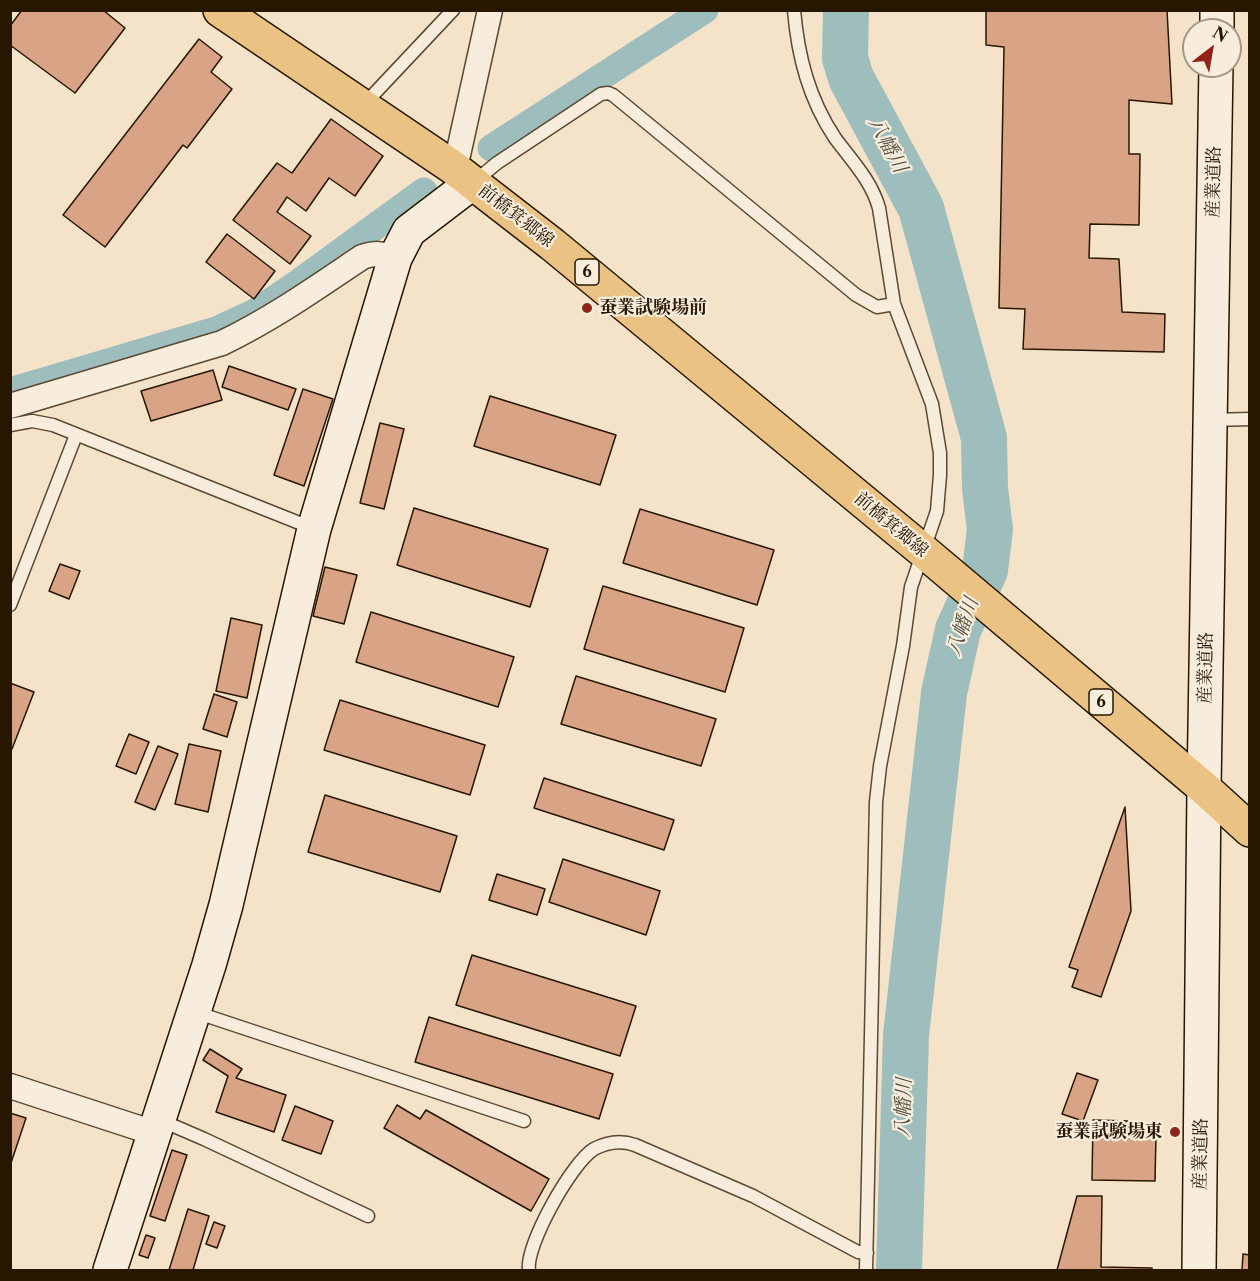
<!DOCTYPE html>
<html>
<head>
<meta charset="utf-8">
<style>
  body { margin:0 }
  #map { position:relative; width:1260px; height:1281px; overflow:hidden; background:#f4e3c9; font-family:"Libre Caslon Text",serif }
  canvas { display:block }
  .frame { position:absolute; inset:0; border:12px solid #271600; pointer-events:none }
  .north { position:absolute; left:1182px; top:18px; width:60px; height:60px; box-sizing:border-box; background:#f8eddc; border:2px solid #a49784; border-radius:50%; rotate:31deg; font-size:16px; font-weight:700; line-height:24px; text-align:center; color:#271600 }
  .north::after { content:''; display:block; margin:auto; width:21px; height:27px; background:#8f2418; clip-path:polygon(50% 0,100% 100%,50% 72%,0 100%) }
</style>
</head>
<body>
<div id="map">
<canvas width="1260" height="1281"></canvas>
<div class="frame"></div>
<div class="north">N</div>
</div>
<script>
const ctx = document.querySelector('canvas').getContext('2d');
ctx.lineJoin = 'round';
function stroke(path, color, width, dash) { ctx.strokeStyle = color; ctx.lineWidth = width; ctx.lineCap = dash ? 'butt' : 'round'; ctx.setLineDash(dash || []); ctx.stroke(path); }
function paint(path, color) { ctx.fillStyle = color; ctx.fill(path, 'evenodd'); }
function write(font, color, halo, rows, align = 'center') {
  ctx.font = font + ' "Libre Caslon Text","Noto Serif JP",serif'; ctx.lineWidth = 4.5; ctx.setLineDash([]); ctx.textBaseline = 'middle'; ctx.strokeStyle = halo; ctx.fillStyle = color; for (const [text, x, y, turn = 0] of rows) {
    ctx.save(); ctx.translate(x, y); ctx.rotate((+turn || 0) * Math.PI / 180); ctx.textAlign = isNaN(turn) ? turn : align; if (halo) ctx.strokeText(text, 0, 0); ctx.fillText(text, 0, 0); ctx.restore();
  }
}
stroke(new Path2D(`
  M491 148 705 10
  M10 391 216 330 255 312 295 285 424 191`), '#9ebdbd', 27);
stroke(new Path2D(`
  M846 10 845 58 851 78 921 208 984 438 985 489 990 529 985 570 958 630 944 693 906 1035 899 1270`), '#9ebdbd', 46);
const building = new Path2D(`
  M22 10H103L125 28 75 93 10 45V26Z
  M986 10H1167L1172 104 1129 100V154H1140L1139 225 1090 224 1089 258 1119 259 1122 312 1165 314 1164 352 1023 349 1025 309 999 308 1004 47 986 45Z
  M199 39 222 57 211 72 232 89 187 148 183 145 105 247 63 215Z
  M331 119 383 156 355 196 329 178 306 211 287 197 277 212 311 236 290 264 233 220 277 163 292 173Z
  M227 234 275 271 254 299 206 262Z
  M229 366 296 389 288 410 222 387Z
  M213 370 222 400 151 421 141 391Z
  M303 389 333 399 304 486 274 475Z
  M490 396 616 435 600 485 474 446Z
  M380 423 404 429 384 509 360 503Z
  M414 508 548 549 530 607 397 565Z
  M640 509 774 550 757 605 623 563Z
  M60 564 80 571 69 599 49 591Z
  M325 567 357 575 344 624 313 616Z
  M603 586 744 628 725 692 584 649Z
  M371 612 514 657 498 707 356 662Z
  M231 618 262 625 247 698 216 691Z
  M576 676 716 719 701 766 561 724Z
  M10 683 34 692 12 749H10Z
  M214 694 237 702 227 737 203 729Z
  M340 700 485 745 470 795 324 750Z
  M129 734 149 742 136 774 116 766Z
  M189 744 221 751 208 812 175 804Z
  M158 746 178 754 155 810 135 802Z
  M544 778 674 820 664 850 534 808Z
  M325 795 457 836 440 892 308 852Z
  M1125 807 1131 911 1101 997 1072 987 1078 970 1069 967Z
  M563 859 660 891 646 935 549 902Z
  M497 874 545 889 537 915 489 900Z
  M472 955 636 1006 620 1056 456 1005Z
  M429 1017 613 1074 599 1119 415 1062Z
  M210 1049 242 1069 236 1078 286 1095 274 1132 216 1112 228 1076 203 1060Z
  M1077 1073 1098 1080 1083 1121 1062 1114Z
  M397 1105 420 1119 426 1110 549 1179 531 1211 384 1128Z
  M295 1106 333 1121 321 1154 282 1140Z
  M10 1113 26 1118 10 1166Z
  M1093 1120 1129 1121 1156 1135 1155 1181 1092 1180Z
  M172 1150 187 1155 165 1221 150 1216Z
  M1077 1196H1102L1101 1267 1152 1268V1270H1057Z
  M188 1209 209 1216 193 1270H169Z
  M214 1222 225 1226 217 1248 206 1244Z
  M146 1235 155 1238 148 1258 139 1255Z
  M1243 1254 1250 1255V1270H1242Z`);
paint(building, '#d9a386');
stroke(building, '#271600', 1.5);
const lane = new Path2D(`
  M794 10C798 57 809 99 835 138 852 161 871 180 879 208L894 304 932 404 940 453V475L937 511 911 587 903 646 880 766 876 802 866 1270
  M365 107 373 95 453 10
  M474 182 497 163 601 94 608 93 613 95 856 295 877 307 894 304
  M1212 420 1250 419
  M10 425 32 421 53 425 312 528
  M10 605 76 435
  M195 1012 524 1121
  M160 1120 204 1139 368 1216
  M529 1270C525 1246 572 1162 594 1149 607 1142 621 1140 635 1145L753 1196 858 1252 867 1253`);
const street = new Path2D(`
  M451 166 458 155 490 10
  M10 406 222 343C272 319 316 288 362 257 375 253 383 253 395 258
  M10 1086 154 1133`);
const secondary = new Path2D(`
  M1217 30V10
  M110 1270 209 965 226 905 314 529 395 258 409 231 472 183
  M1199 1270 1204 788 1216 66`);
const primary = new Path2D(`
  M220 10 451 166 553 245 922 550 1204 788 1250 830`);
stroke(lane, '#5a4932', 15);
stroke(street, '#5a4932', 27);
stroke(secondary, '#271600', 36);
stroke(primary, '#271600', 36);
stroke(lane, '#f8eddc', 12);
stroke(street, '#f8eddc', 24);
stroke(secondary, '#f8eddc', 33);
stroke(primary, '#eac284', 33);
for (const [x, y, r, color] of [
  [587,308,6,"#8f2418"],
  [1175,1132,6,"#8f2418"]
]) { const dot = new Path2D(); dot.arc(x, y, r, 0, 2 * Math.PI); ctx.fillStyle = color; ctx.fill(dot); stroke(dot, '#f8eddc', 2); }
for (const [x, y, w] of [
  [587,272,24],
  [1101,702,24]
]) { const box = new Path2D(); box.roundRect(x - w / 2, y - 13, w, 26, 4.5); ctx.fillStyle = '#f8eddc'; ctx.fill(box); stroke(box, '#271600', 1.5); }
write('bold 16px', '#271600', null, [
  ["6",587,272],
  ["6",1101,702]
]);
write('18px', '#271600', '#f8eddc', [
  ["産業道路",1214,182,-89],
  ["前橋箕郷線",516,216,38],
  ["前橋箕郷線",891,525,40],
  ["産業道路",1206,668,-89],
  ["産業道路",1201,1154,-89]
]);
write('bold 18px', '#271600', '#f8eddc', [
  ["蚕業試験場前",599,308],
  ["蚕業試験場東",1163,1132,"right"]
], 'left');
write('italic 20px', '#515042', '#f8eddc', [
  ["八幡川",887,145,62],
  ["八幡川",963,627,-71],
  ["八幡川",904,1108,-88]
]);
</script>
</body>
</html>
